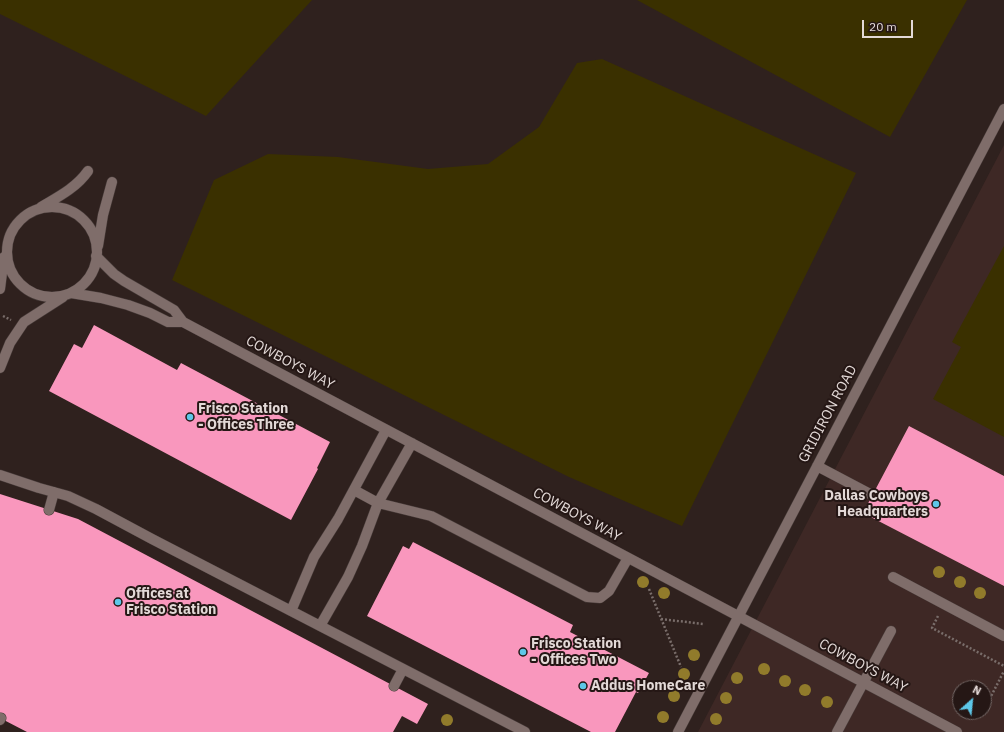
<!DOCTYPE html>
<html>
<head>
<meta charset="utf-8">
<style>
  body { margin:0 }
  #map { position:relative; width:1004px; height:732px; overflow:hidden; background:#2f211e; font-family:"IBM Plex Sans",sans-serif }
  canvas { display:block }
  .north { position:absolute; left:952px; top:680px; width:40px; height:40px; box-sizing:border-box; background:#251715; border:1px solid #716563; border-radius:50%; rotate:27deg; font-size:11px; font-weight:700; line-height:16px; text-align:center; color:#e3d9d7 }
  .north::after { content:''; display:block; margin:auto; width:14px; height:18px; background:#5dc7e8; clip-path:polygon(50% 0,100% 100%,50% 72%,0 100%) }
  .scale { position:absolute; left:862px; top:20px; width:51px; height:18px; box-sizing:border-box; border:2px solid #e3d9d7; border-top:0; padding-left:5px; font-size:12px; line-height:14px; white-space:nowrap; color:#e3d9d7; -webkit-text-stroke:3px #251715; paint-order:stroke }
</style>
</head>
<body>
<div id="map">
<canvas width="1004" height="732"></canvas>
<div class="north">N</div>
<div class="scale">20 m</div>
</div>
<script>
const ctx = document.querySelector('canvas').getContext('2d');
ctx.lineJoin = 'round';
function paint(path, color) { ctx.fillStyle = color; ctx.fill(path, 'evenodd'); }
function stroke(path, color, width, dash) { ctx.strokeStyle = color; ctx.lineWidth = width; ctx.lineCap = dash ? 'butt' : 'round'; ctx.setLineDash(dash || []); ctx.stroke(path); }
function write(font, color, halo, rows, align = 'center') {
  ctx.font = font + ' "IBM Plex Sans",sans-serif'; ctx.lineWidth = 4; ctx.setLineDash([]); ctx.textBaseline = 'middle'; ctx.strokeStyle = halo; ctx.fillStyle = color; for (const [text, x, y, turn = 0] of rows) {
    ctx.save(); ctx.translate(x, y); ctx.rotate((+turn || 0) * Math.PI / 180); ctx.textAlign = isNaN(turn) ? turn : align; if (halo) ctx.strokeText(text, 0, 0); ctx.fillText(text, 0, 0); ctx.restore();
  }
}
paint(new Path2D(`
  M1004 145V732H698ZM960 688H984V712H960Z`), '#3e2825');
paint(new Path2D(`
  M0 0H312L206 116 0 14Z
  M637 0H967L890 137Z
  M602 59 856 173 682 526 569 477 172 280 214 180 268 154 338 157 428 169 488 164 539 127 577 63Z
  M1004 246V437L933 399 961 347 952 342Z`), '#3a3000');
paint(new Path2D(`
  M94 325 177 370 181 363 330 442 317 468 318 469 291 520 49 391 74 344 82 348Z
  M909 426 1004 476V586L863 513Z
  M0 494 78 519 428 704 417 724 402 716 393 732H27L0 718Z
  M413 542 573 625 570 632 649 673 638 693 636 692 615 732H591L367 616 403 546 409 549Z`), '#f997bd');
const minor = new Path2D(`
  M41 207C58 197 76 188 88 171
  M7 252a45 45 0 1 1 90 0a45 45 0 1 1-90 0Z
  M98 246 103 215 112 182
  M96 256 114 274 124 281 174 310 183 322
  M0 289 4 257
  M71 293 101 298 128 305 150 313 168 322H183L957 732
  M0 368 10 343 24 322 63 297
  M817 466 872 495
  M0 475 39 488 68 496 96 509 152 539 525 732
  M354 490 378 503 431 516 587 597 600 598 609 591 628 558
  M49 510 54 492
  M893 577 1004 636
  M291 611 314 557 338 519 386 430
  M320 626 348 577 362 546 378 503 412 443
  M394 686 403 669
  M0 720 1 718
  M678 732 1004 109
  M837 732 891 631`);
stroke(minor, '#483c3a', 11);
stroke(new Path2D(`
  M3 316 11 320
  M649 589 681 667
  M938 616 932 628 1004 666
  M661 619 703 624
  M984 710 1004 671
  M982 714 983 712`), '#796d6a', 2.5, [2, 2]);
stroke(minor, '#7f6d6a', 10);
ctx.fillStyle = '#917b2b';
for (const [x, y] of [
  [939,572],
  [643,582],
  [960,582],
  [664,593],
  [980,593],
  [694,655],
  [764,669],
  [684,674],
  [737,678],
  [785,681],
  [805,690],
  [674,696],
  [726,698],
  [827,702],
  [663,717],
  [716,719],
  [447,720]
]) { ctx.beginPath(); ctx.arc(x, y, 6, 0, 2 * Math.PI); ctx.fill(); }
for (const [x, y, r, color] of [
  [190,417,4,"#5dc7e8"],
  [936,504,4,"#5dc7e8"],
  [118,602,4,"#5dc7e8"],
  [523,652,4,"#5dc7e8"],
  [583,686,4,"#5dc7e8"]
]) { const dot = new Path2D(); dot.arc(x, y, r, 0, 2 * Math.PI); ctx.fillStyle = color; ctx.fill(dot); stroke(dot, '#251715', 1.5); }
write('14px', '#e3d9d7', '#251715', [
  ["COWBOYS WAY",290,363,28],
  ["GRIDIRON ROAD",828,414,-62],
  ["COWBOYS WAY",577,515,28],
  ["COWBOYS WAY",863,666,28]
]);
write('bold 14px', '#e3d9d7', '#251715', [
  ["Frisco Station",198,409],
  ["- Offices Three",198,425],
  ["Dallas Cowboys",928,496,"right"],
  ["Headquarters",928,512,"right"],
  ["Offices at",126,594],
  ["Frisco Station",126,610],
  ["Frisco Station",531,644],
  ["- Offices Two",531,660],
  ["Addus HomeCare",591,686]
], 'left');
</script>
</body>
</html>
